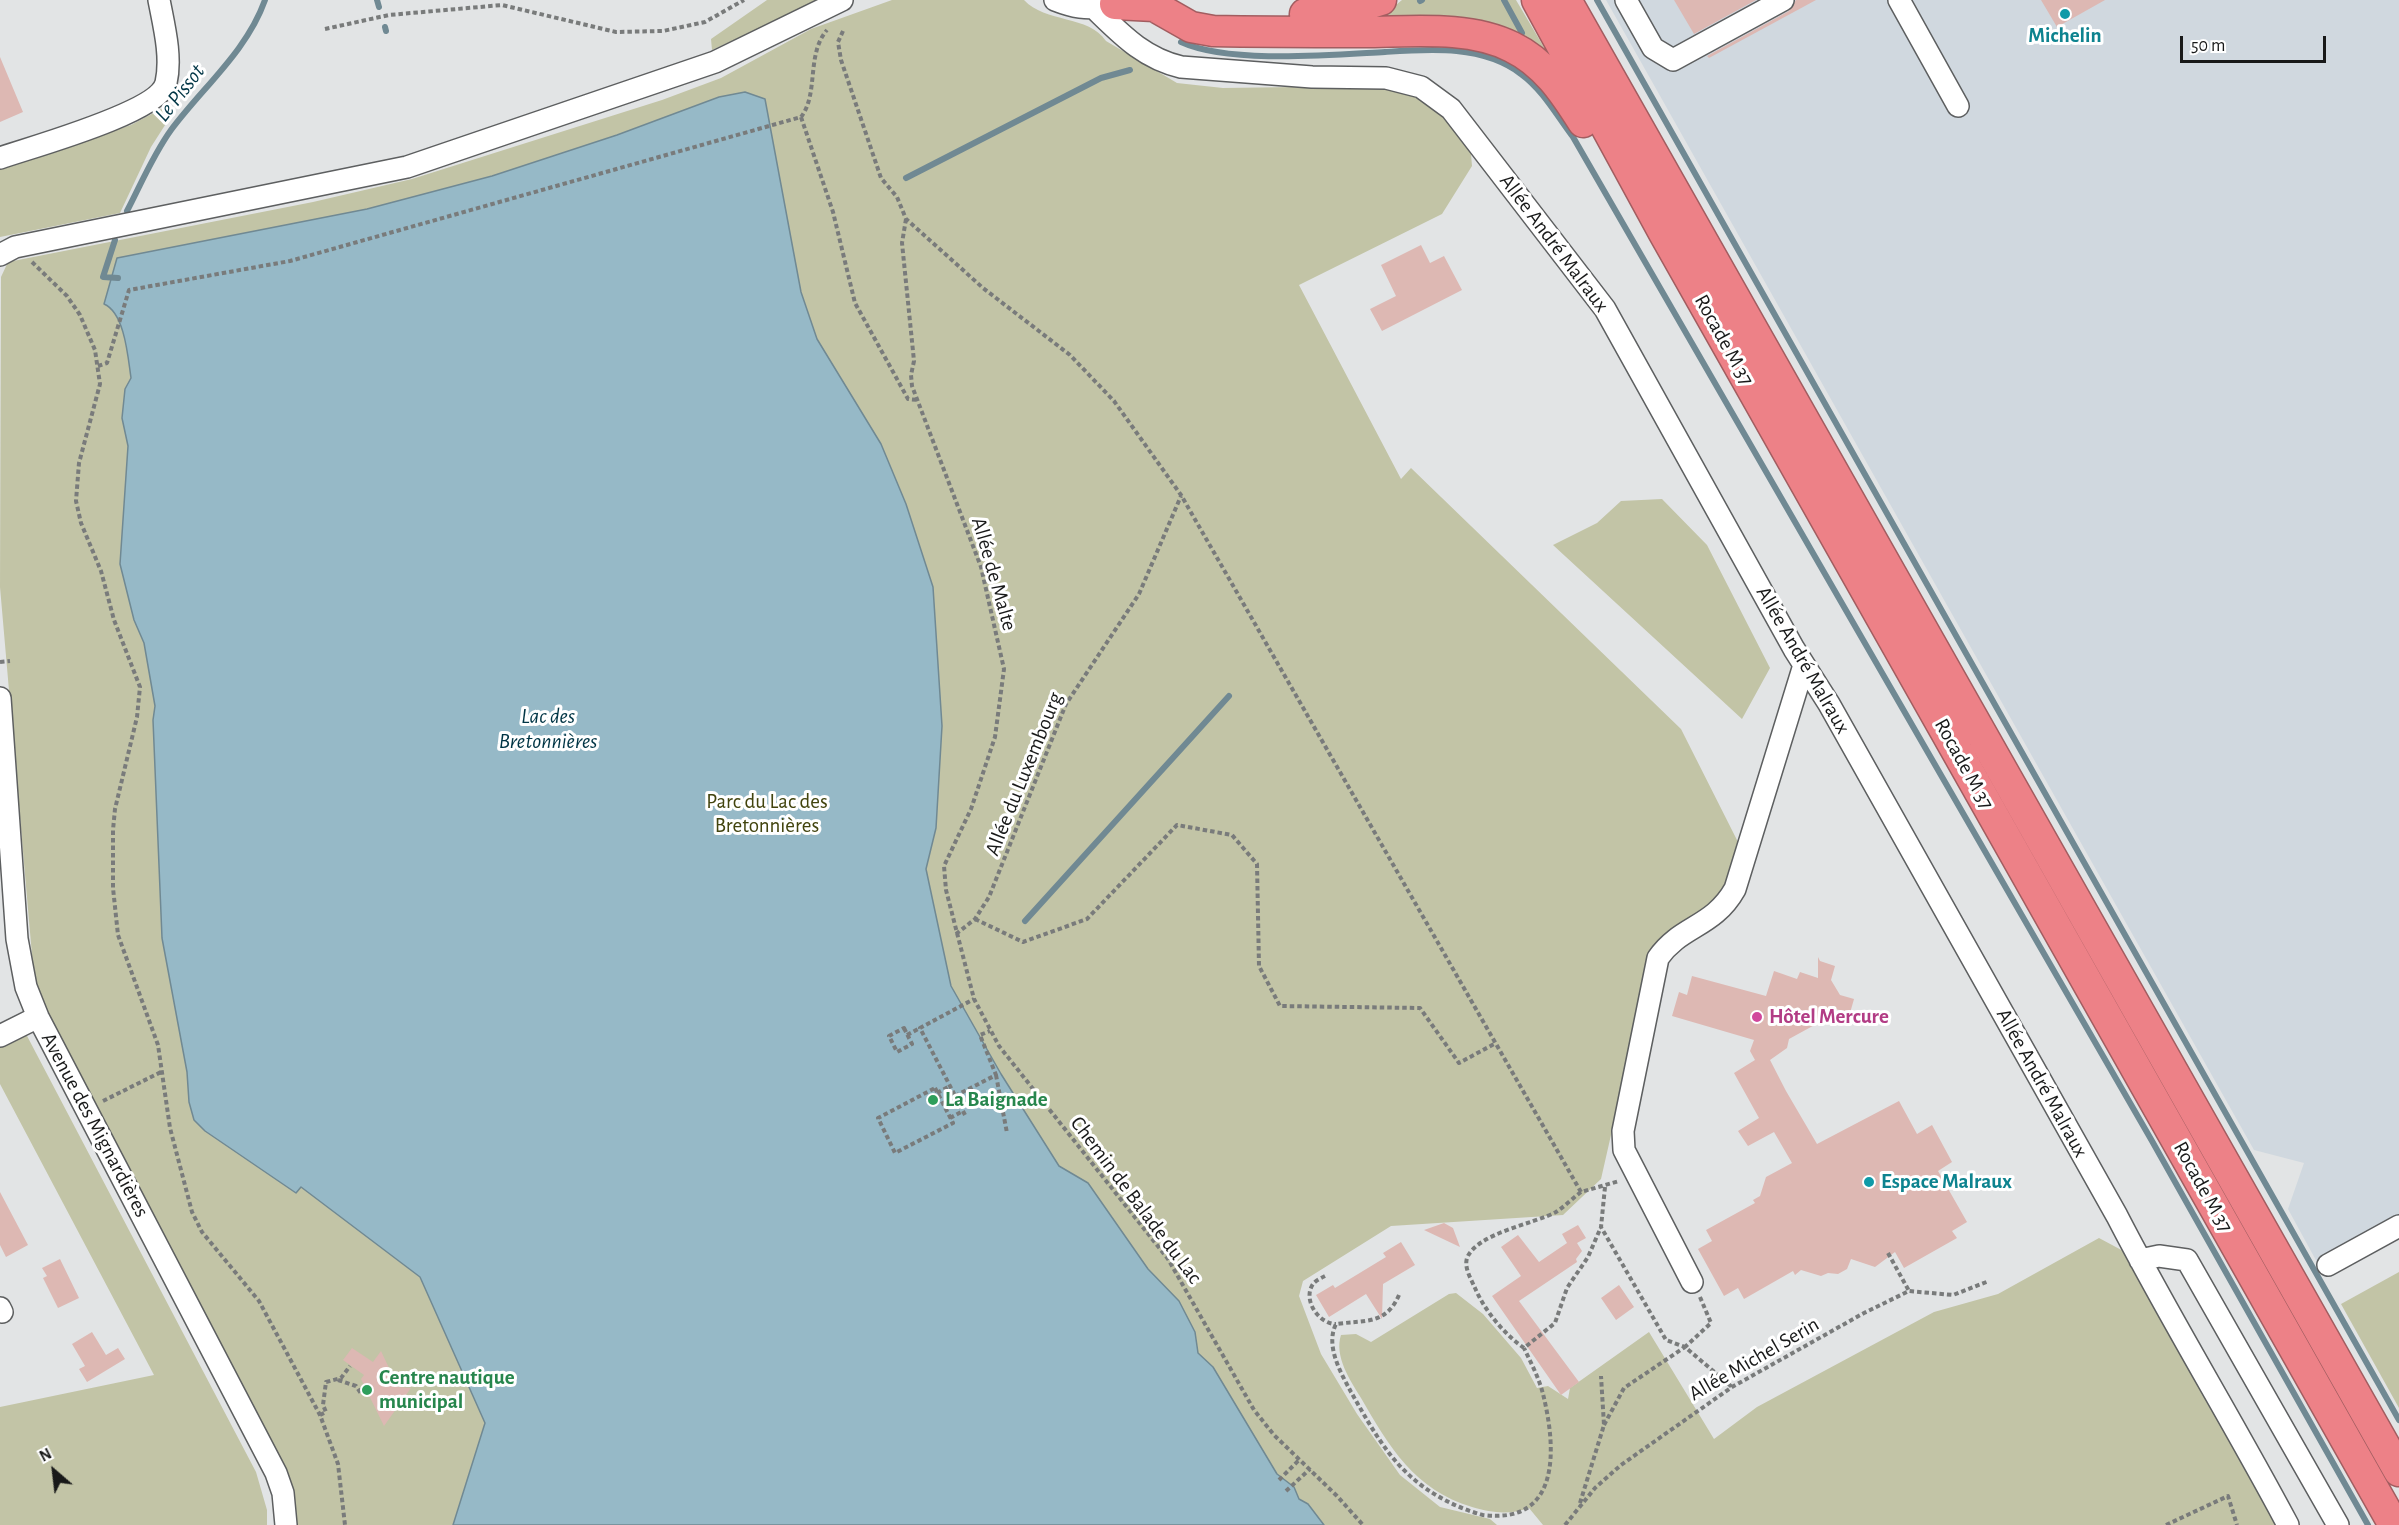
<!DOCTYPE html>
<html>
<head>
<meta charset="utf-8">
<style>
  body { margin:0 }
  #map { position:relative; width:2399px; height:1525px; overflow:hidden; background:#e2e4e5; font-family:"Alegreya Sans",sans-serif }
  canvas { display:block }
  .north { position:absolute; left:24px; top:1441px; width:60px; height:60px; -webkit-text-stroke:4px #fff; paint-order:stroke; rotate:332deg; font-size:16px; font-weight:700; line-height:24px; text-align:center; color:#181919 }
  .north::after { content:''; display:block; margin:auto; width:21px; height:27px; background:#181919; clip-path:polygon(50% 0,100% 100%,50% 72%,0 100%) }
  .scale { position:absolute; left:2180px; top:36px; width:146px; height:27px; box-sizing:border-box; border:3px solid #181919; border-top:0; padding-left:8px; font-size:18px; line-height:21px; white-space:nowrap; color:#181919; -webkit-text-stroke:4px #fff; paint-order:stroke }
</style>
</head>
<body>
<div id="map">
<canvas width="2399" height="1525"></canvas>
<div class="north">N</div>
<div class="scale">50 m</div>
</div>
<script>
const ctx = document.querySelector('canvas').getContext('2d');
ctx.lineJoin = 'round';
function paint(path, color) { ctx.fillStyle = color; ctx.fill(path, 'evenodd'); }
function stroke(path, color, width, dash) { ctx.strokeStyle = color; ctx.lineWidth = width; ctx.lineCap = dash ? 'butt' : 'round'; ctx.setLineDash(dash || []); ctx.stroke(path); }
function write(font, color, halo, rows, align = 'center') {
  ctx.font = font + ' "Alegreya Sans",sans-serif'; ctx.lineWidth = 6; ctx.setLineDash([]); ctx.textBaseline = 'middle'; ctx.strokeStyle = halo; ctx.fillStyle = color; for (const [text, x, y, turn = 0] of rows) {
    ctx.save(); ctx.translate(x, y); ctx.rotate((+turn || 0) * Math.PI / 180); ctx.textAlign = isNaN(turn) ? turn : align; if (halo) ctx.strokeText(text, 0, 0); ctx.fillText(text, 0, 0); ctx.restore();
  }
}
paint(new Path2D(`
  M1606 0H2399V1218L2318 1264 2288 1209 2304 1163 2254 1150Z`), '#d0d8df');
paint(new Path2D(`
  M767 0H821L712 50 711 39Z
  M892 0H1024C1045 23 1089 15 1106 41L1177 83 1223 88 1368 86 1408 94 1435 106 1455 125 1471 154 1472 166 1442 214 1299 285 1401 479 1411 468 1681 729 1740 846 1722 897 1651 959 1601 1179 1563 1215 1391 1226 1303 1281 1299 1296 1321 1354 1357 1414 1400 1475 1440 1507 1490 1519 1497 1525H286L285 1508 156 1220 45 1011 34 978 0 587 1 277 8 262 313 202 412 179 662 100 721 78 811 29Z
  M1402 0H1516L1545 49 1386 18 1387 12Z
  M163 108 167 122 151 147 120 213 0 237V169L131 125Z
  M1662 499 1707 545 1770 668 1742 719 1553 545 1597 523 1621 501Z
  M26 1034 256 1472 267 1510V1525H0V1407L154 1375 0 1084V1046Z
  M2099 1238 2140 1260 2288 1525H1543L1529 1508C1508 1515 1493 1513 1472 1507 1415 1490 1389 1447 1361 1398 1350 1380 1334 1356 1341 1335L1356 1334 1371 1342 1449 1294 1456 1293 1483 1314 1521 1358 1537 1388 1548 1386 1568 1399 1570 1388 1649 1332 1714 1439 1757 1407 1934 1312 1998 1294Z
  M2399 1272V1408L2341 1304Z`), '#c2c4a6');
const water = new Path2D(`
  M745 92 765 99 801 292 817 339 881 444 906 504 933 587 942 726 936 828 926 869 951 986 1001 1074 1059 1166 1088 1183 1148 1269 1179 1301 1195 1332 1198 1353 1213 1367 1277 1474 1294 1487 1299 1499 1308 1504 1324 1525H453L485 1423 420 1277 301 1187 296 1193 205 1131 194 1120 189 1102 187 1072 162 938 153 720 155 706 144 643 134 620 120 564 128 446 122 418 125 389 131 378C128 358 125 313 104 304L117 258 367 209 492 176 617 135 719 97Z`);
paint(water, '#96b9c7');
stroke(water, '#708993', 1.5);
stroke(new Path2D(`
  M377 0 379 7
  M1504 0 1522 33
  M1597 0 2399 1420
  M1420 1 1422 0
  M385 27 386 31
  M1181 42C1229 64 1330 55 1385 52 1430 49 1483 45 1521 74 1543 90 1557 116 1573 137L2152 1141 2368 1525
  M906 178 1101 78 1130 70
  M127 211C141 184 153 155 171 130 203 87 247 51 265 0
  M115 240 103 277 118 278
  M1025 921 1229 696`), '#708993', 6);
paint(new Path2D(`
  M1674 0H1756L1694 34Z
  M1796 0H1816L1709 58 1707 56 1789 11Z
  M2041 0H2105L2057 27Z
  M0 57 23 112 0 122Z
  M1421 245 1430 263 1444 256 1462 290 1382 331 1370 309 1396 296 1381 265Z
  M1818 957 1820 961 1835 966 1831 980 1840 995 1854 999 1850 1013 1832 1008 1831 1022H1820L1789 1039 1787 1048 1770 1060 1786 1091 1817 1144 1899 1101 1917 1134 1932 1125 1952 1162 1938 1171 1967 1222 1952 1231 1957 1238 1904 1268 1895 1252 1875 1267 1851 1259 1847 1269 1838 1274 1828 1273 1821 1276 1801 1270 1795 1275 1793 1271 1744 1299 1738 1288 1724 1296 1698 1249 1712 1241 1706 1230 1755 1203 1753 1200 1760 1196 1766 1177 1792 1163 1774 1132 1748 1146 1738 1131 1759 1118 1734 1073 1755 1060 1750 1051 1754 1040 1672 1016 1679 992 1687 995 1692 976 1766 996 1774 971 1797 979 1800 972 1818 978Z
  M0 1192 28 1245 6 1257 0 1245Z
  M1444 1223 1453 1228 1460 1247 1424 1230Z
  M1578 1225 1586 1238 1577 1243 1582 1251 1576 1259 1577 1262 1519 1301 1579 1382 1561 1395 1492 1296 1521 1276 1501 1247 1518 1235 1539 1262 1567 1243 1562 1234Z
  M1401 1242 1415 1265 1383 1284 1382 1319 1366 1294 1329 1317 1316 1295 1333 1285 1335 1288 1386 1257 1383 1253Z
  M60 1259 79 1298 58 1308 43 1278 47 1276 42 1268Z
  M1619 1285 1634 1307 1616 1320 1601 1298Z
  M92 1332 106 1355 118 1348 125 1359 87 1382 79 1369 85 1366 72 1344Z
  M352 1348 373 1362 381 1351 398 1387 411 1388 384 1426 361 1379 364 1375 343 1360Z`), '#ddb8b3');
const minor = new Path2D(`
  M1055 0C1073 7 1087 10 1106 6
  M1626 0 1653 48 1673 60 1783 0
  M1899 0 1958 106
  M1094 8C1121 34 1143 58 1181 67L1312 77 1386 78 1421 87 1451 109 1605 309 1794 649 1829 704 2117 1216C2171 1321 2233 1421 2288 1525
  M0 158C31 147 158 113 166 83 172 57 164 26 159 0
  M0 255 15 247 407 167 715 62 842 0
  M0 698 17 939 26 987 38 1017 276 1473 283 1493 286 1525
  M0 1036 38 1017
  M2140 1260 2159 1256 2187 1260 2338 1525
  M2328 1265 2399 1226
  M1692 1282 1624 1150 1623 1131 1658 958C1681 925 1713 928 1735 889L1804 665
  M0 1308 2 1312`);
const highway = new Path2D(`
  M1537 0 1664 233 2394 1525
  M1566 0 2399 1471
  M1115 4 1154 6 1191 27 1213 31C1263 32 1313 32 1363 32 1411 32 1468 25 1512 47 1545 63 1564 92 1583 122
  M1305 14 1342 12 1381 0`);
stroke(minor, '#5d5f60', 24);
stroke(highway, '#a25d60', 33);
stroke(new Path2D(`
  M325 29 389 15 502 5 616 32 663 31 705 22 744 0
  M843 31 838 42 841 60 881 178 897 197 906 219 983 288 1070 355 1114 401 1181 495 1581 1192 1619 1181
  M801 117 833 212 855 303 908 399 918 400
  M906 219 902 243 914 361 911 375 912 386 981 567 1004 669 995 737 971 809 944 866 946 890 974 999 999 1046 1168 1259 1254 1410 1274 1435 1337 1496 1363 1525
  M32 262 67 296 80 315 95 350 100 384 79 463 76 501 81 523 101 571 114 620 140 687 137 717 115 809 113 830V888L118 935 158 1045 170 1128 192 1212 202 1232 259 1301 320 1415 338 1464 345 1525
  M98 366 107 363 129 290 290 261 801 117C819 94 806 54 827 30
  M0 662 10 661
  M975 919 1023 942 1087 919 1177 825 1232 835 1257 864 1259 966 1280 1006 1420 1008 1459 1063 1496 1043
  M956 934 975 919 989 897 1066 704 1139 594 1181 496
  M904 1028 912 1044 897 1052 889 1036Z
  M907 1035 920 1028
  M996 1075 1007 1133
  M935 1088 953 1123 895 1153 878 1118Z
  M937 1093 950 1086
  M955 1096 996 1075 980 1035 990 1031
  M103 1101 163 1071
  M965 1115 920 1028 974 999
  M950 1118 963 1111
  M1605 1187 1601 1227 1666 1340 1685 1347
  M1581 1192C1573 1198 1565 1206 1556 1212 1534 1224 1477 1233 1467 1258 1464 1268 1471 1279 1475 1288 1485 1311 1504 1334 1524 1348L1555 1323 1567 1288 1588 1257 1601 1227
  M1888 1253 1909 1291
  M1325 1276C1321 1278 1315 1281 1313 1284 1302 1300 1319 1324 1336 1324
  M1399 1295C1386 1325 1365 1320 1336 1324 1325 1346 1341 1373 1351 1392 1367 1420 1384 1452 1408 1474 1428 1493 1456 1508 1483 1515 1562 1525 1556 1446 1543 1394 1539 1378 1531 1363 1524 1348
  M1700 1297 1711 1323 1685 1347 1732 1387
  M338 1380 356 1386 362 1395
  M320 1415 326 1412 323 1405 326 1382 341 1378 350 1366
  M1604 1425 1624 1388 1685 1347
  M1279 1480 1300 1459
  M1286 1491 1310 1469
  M1580 1503 1604 1425 1601 1376
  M1565 1525 1595 1488 1621 1465 1732 1387 1864 1313 1909 1291 1953 1295 1989 1281
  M2166 1525 2228 1496 2237 1525`), '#797b7b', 4, [4.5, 3]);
stroke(minor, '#fff', 21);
stroke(highway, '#ed8187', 30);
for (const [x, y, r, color] of [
  [2065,14,6,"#0f9aa8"],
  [1757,1017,6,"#d1479c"],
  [933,1100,6,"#2e9e5b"],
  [1869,1182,6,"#0f9aa8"],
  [367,1390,6,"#2e9e5b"]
]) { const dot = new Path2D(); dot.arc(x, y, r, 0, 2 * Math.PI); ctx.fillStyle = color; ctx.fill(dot); stroke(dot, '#fff', 2); }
write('bold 21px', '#0d838f', '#fff', [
  ["Michelin",2065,36],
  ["Espace Malraux",1881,1182,"left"]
]);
write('21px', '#181919', '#fff', [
  ["Allée André Malraux",1554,243,53],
  ["Rocade M 37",1724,340,61],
  ["Allée de Malte",994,574,74],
  ["Allée André Malraux",1803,660,60],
  ["Rocade M 37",1964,764,61],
  ["Allée du Luxembourg",1024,774,-68],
  ["Allée André Malraux",2042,1083,61],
  ["Avenue des Mignardières",95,1125,62],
  ["Rocade M 37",2203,1187,61],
  ["Chemin de Balade du Lac",1136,1200,53],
  ["Allée Michel Serin",1754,1359,-30]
]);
write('21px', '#42440e', '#fff', [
  ["Parc du Lac des",767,802],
  ["Bretonnières",767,826]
]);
write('bold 21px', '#b23c85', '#fff', [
  ["Hôtel Mercure",1769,1017]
], 'left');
write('bold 21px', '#27864d', '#fff', [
  ["La Baignade",945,1100],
  ["Centre nautique",379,1378],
  ["municipal",379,1402]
], 'left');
write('italic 22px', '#003545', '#fff', [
  ["Le Pissot",180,93,-52],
  ["Lac des",548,716],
  ["Bretonnières",548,741]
]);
</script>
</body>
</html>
